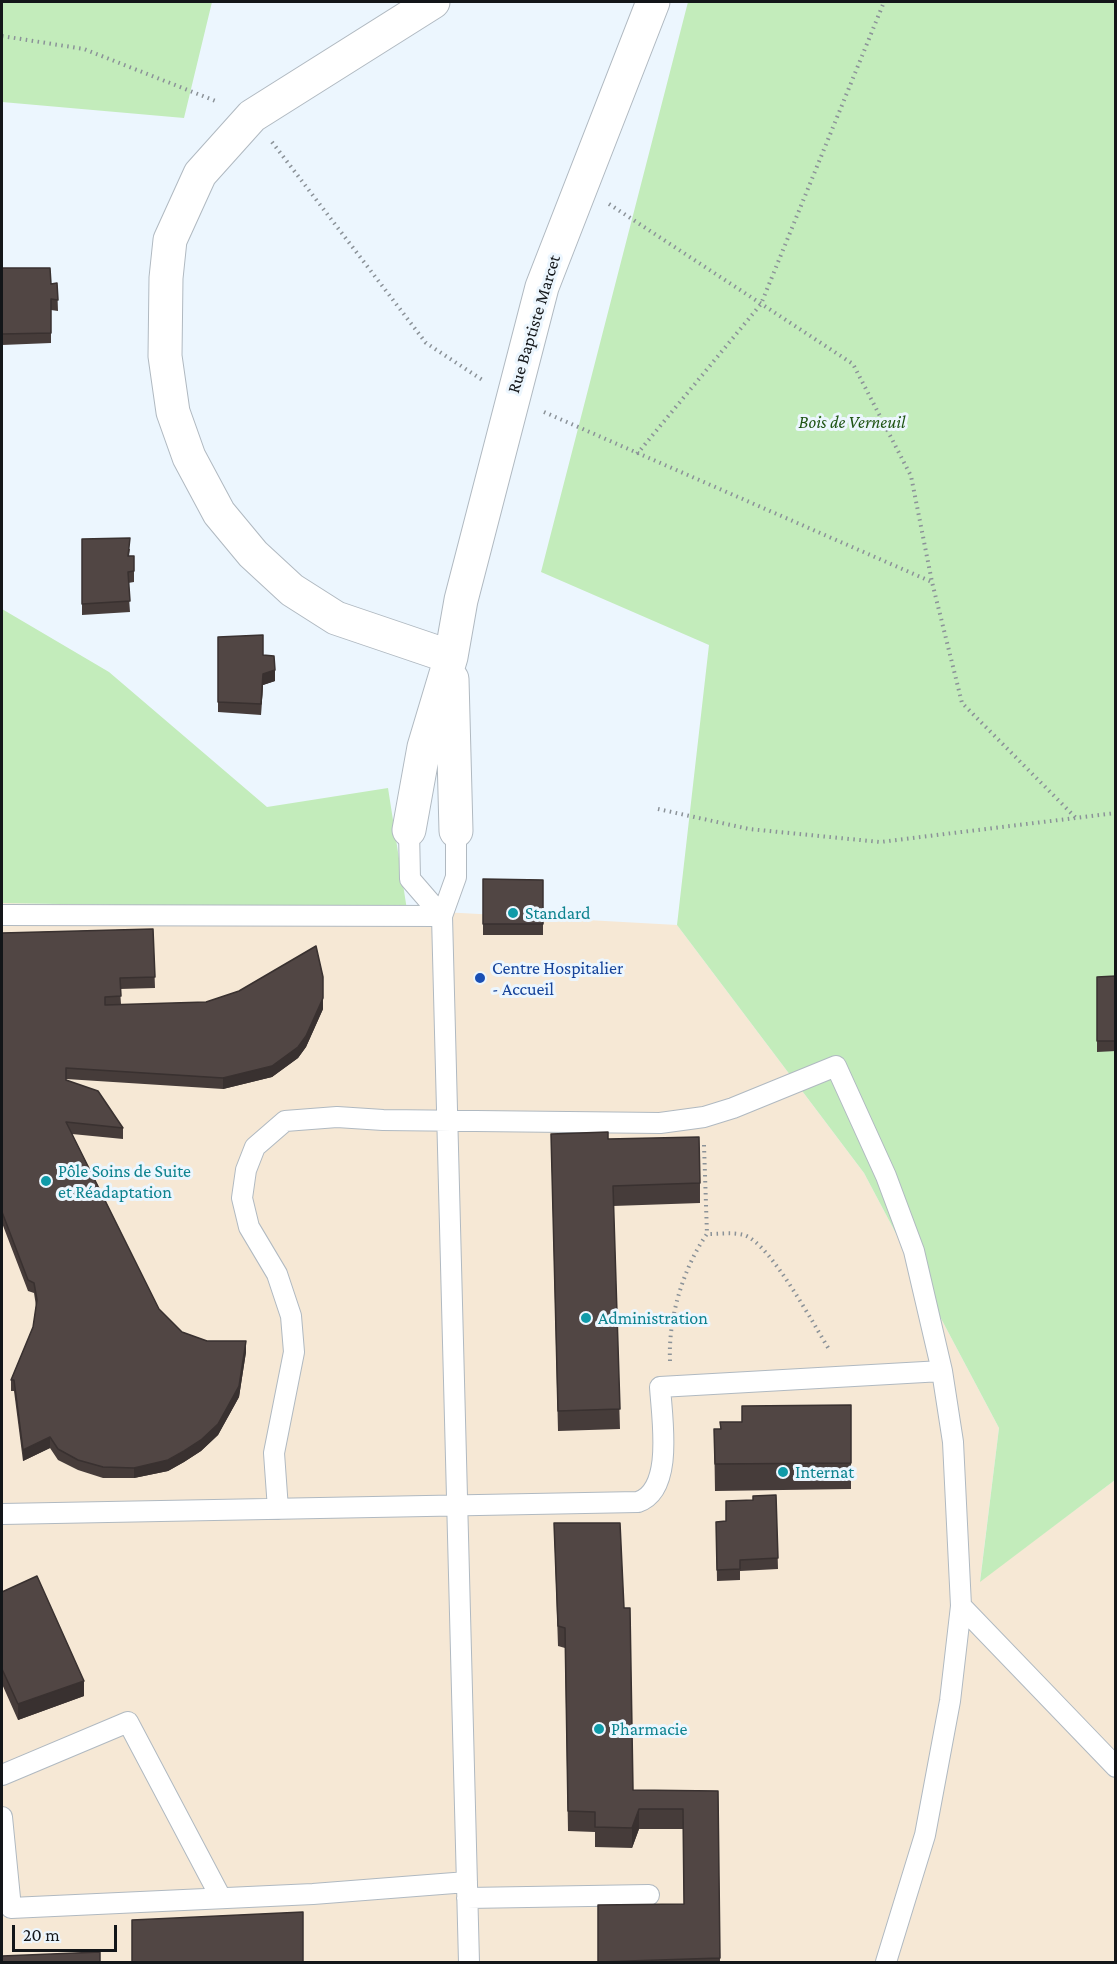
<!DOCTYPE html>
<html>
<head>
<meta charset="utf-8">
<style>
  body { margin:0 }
  #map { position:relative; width:1117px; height:1964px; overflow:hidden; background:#ecf6fe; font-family:"Crimson Pro",serif }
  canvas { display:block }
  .frame { position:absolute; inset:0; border:3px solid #131619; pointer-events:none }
  .scale { position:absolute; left:12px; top:1925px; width:105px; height:27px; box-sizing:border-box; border:3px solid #131619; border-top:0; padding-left:8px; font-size:18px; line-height:21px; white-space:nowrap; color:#131619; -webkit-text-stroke:4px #ecf6fe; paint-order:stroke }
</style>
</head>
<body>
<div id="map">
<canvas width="1117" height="1964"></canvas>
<div class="frame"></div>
<div class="scale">20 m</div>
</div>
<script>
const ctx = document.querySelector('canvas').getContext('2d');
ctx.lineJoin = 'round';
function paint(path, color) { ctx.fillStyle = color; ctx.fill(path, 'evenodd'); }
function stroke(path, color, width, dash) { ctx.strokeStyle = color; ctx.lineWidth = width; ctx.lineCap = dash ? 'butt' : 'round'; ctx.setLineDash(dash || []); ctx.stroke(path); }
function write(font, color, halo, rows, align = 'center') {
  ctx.font = font + ' "Crimson Pro",serif'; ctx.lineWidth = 6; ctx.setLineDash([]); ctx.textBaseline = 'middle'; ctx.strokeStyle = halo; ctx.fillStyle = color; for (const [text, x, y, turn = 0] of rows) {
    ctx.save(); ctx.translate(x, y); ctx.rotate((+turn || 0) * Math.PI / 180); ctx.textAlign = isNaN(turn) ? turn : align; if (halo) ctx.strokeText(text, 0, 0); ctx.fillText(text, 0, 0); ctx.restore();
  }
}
paint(new Path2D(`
  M2 903 407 910 677 925 864 1173 999 1428 980 1581 1115 1480V1962H2Z`), '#f6e8d5');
paint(new Path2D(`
  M2 2H212L184 118 2 102Z
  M688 2H1115V1480L980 1582 999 1428 864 1173 677 925 709 645 541 572Z
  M2 609 109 672 267 807 388 788 407 910 2 903Z`), '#c3ecbb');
const service = new Path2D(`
  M409 830 410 879 442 916
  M456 831V877L442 916 469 1962
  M2 915 442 916
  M278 1509 274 1453 294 1352 291 1316 277 1274 249 1227 242 1198 246 1170 255 1147 285 1121 337 1117 383 1120 660 1123 704 1117 733 1108 836 1066 886 1176 914 1251 942 1371
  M2 1514 638 1502C674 1490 662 1419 660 1387L942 1371 953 1442 961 1606 950 1701 925 1835 886 1962
  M961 1606 1116 1767
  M2 1775 128 1722 221 1898
  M2 1817 11 1908 313 1894 467 1882
  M467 1898 649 1895`);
const minor = new Path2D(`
  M433 2 252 116 200 174 170 240 166 278 165 356 173 412 189 457 219 513 253 554 292 590 336 618 451 657
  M452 679 456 831
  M409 830 424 747 451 657 461 600 542 287 653 2`);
stroke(service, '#b0b9c1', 22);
stroke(minor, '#b0b9c1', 35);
stroke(new Path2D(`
  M2 36 84 49 218 102
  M272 142 426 343 484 381
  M609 204 853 364 911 476 932 582 962 703 1076 818
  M544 412 932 582
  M637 454 761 304 884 2
  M658 809 749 829 880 842 1116 813
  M704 1145 707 1234
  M670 1361C668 1319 683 1268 707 1234 718 1234 733 1232 744 1235 770 1243 814 1325 830 1351`), '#8b9298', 4, [1.5, 4.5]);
stroke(service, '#fff', 20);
stroke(minor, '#fff', 33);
paint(new Path2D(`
  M2 268 51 284 57 283 58 311 51 310V343L2 345Z
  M82 539 130 549 129 556H134V582L128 583 130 612 82 615Z
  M218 637 263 655 275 681 263 685 261 715 218 712Z
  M483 879 543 880V935H483Z
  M153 929 155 988 120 989 121 1004 323 1009 306 1047 298 1058 272 1077 223 1089 66 1079V1080L123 1128V1139L72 1134 159 1309 182 1332 207 1341 246 1352 239 1397 218 1435 201 1451 184 1462 168 1471 134 1478H103L78 1470 58 1460 50 1448 23 1461 14 1391H11V1380L33 1327 36 1306 34 1293 28 1291 2 1223V933Z
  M1116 976V1051L1097 1052V977Z
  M551 1134 608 1139 700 1183V1203L613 1206 620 1429 558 1431Z
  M851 1405V1489L715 1491 714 1429H720L742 1422Z
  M776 1495 778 1569 740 1571V1580L717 1581 716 1522 726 1521 753 1500Z
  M554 1523 624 1608 633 1790 718 1791 720 1962H598V1905L684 1904 683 1829H639L632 1848 595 1847V1832L568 1831 565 1648 558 1646Z
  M2 1592 84 1696 18 1720 2 1684Z`), '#463c3a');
paint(new Path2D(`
  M275 670V681L263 685 261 715 263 674Z
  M323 977V1009L306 1047 298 1058 272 1077 223 1089V1078Z
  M246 1341V1352L239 1397 218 1435 201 1451 184 1462 168 1471 134 1478V1468Z
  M50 1437V1448L23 1461V1450Z
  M84 1681V1696L18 1720V1704Z
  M639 1809V1829L632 1848V1828Z`), '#393130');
const building = new Path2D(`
  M2 268H50L51 284 57 283 58 300 51 299V333L2 334Z
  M130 538 128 556H134V571L128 572 130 601 82 604V539Z
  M263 635V655L274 656 275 670 263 674 261 704 218 702V637Z
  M483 879 543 880V924H483Z
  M153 929 155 977 120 978 121 996 105 997V1005L206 1002 239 991 316 946 323 977V998L306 1036 298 1047 272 1066 223 1078 66 1068V1080L98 1091 123 1128 66 1122 159 1309 182 1332 207 1341H246L239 1386 218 1424 201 1440 184 1451 168 1460 134 1468 103 1467 78 1460 58 1449 50 1437 23 1450 14 1380H11L33 1327 37 1300 34 1283 28 1280 2 1212V933Z
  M1116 976V1041H1097V977Z
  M608 1132V1139L699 1137 700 1183 613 1186 620 1409 558 1411 551 1134Z
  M851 1405V1463L715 1464 714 1429H721L720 1422H742V1406Z
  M776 1495 778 1558 740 1560V1569L717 1570 716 1522 726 1521V1501L753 1500V1496Z
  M554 1523H620L624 1608H630L633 1790 718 1791 720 1958 598 1962V1905L684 1904 683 1809H639L632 1828 595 1827V1812L568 1811 565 1628 558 1626Z
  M37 1576 84 1681 18 1704 2 1669V1592Z
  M303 1912V1962H132V1920Z
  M100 1952V1962H2V1956Z`);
paint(building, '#514644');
stroke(building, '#393130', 1.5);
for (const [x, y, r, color] of [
  [513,913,6,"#0f9aa8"],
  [480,978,6,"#1a4fb4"],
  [46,1181,6,"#0f9aa8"],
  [586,1318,6,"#0f9aa8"],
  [783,1472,6,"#0f9aa8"],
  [599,1729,6,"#0f9aa8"]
]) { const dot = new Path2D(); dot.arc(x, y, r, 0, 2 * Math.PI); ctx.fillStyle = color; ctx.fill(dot); stroke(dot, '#ecf6fe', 2); }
write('18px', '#131619', '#ecf6fe', [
  ["Rue Baptiste Marcet",534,324,-73]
]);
write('italic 18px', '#1f5414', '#ecf6fe', [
  ["Bois de Verneuil",852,422]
]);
write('18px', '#0d838f', '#ecf6fe', [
  ["Standard",525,913],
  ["Pôle Soins de Suite",58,1171],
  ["et Réadaptation",58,1192],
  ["Administration",598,1318],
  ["Internat",795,1472],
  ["Pharmacie",611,1729]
], 'left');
write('18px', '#164399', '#ecf6fe', [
  ["Centre Hospitalier",492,968],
  ["- Accueil",492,989]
], 'left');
</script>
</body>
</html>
